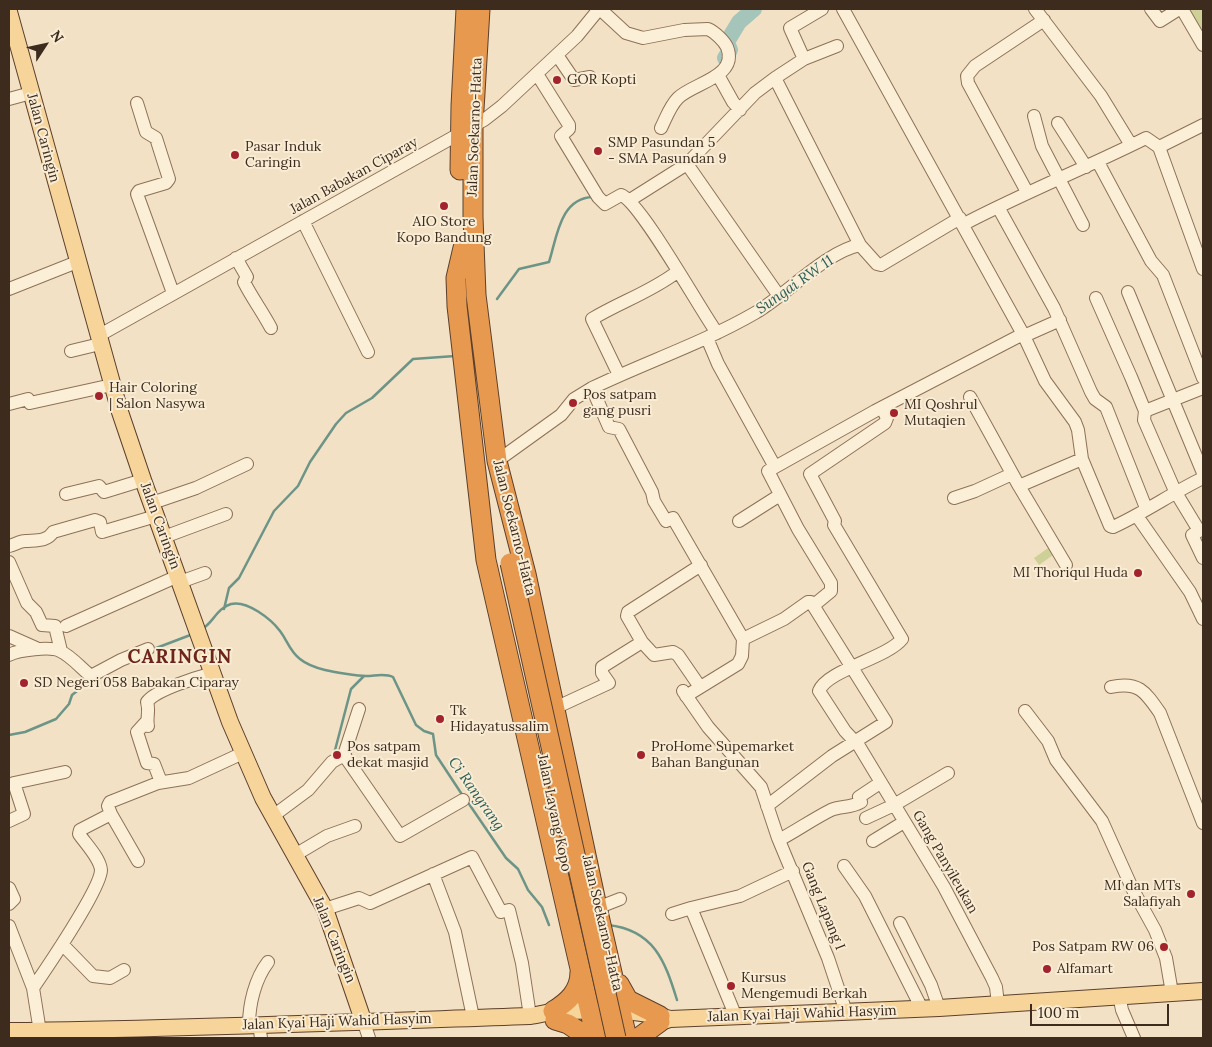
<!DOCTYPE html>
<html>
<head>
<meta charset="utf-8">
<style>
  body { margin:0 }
  #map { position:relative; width:1212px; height:1047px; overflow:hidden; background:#f2e1c4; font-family:Lora,serif }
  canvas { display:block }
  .frame { position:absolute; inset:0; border:10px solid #3d2b1e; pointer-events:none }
  .north { position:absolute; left:20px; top:20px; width:50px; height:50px; -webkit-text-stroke:4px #f8ecd4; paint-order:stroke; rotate:55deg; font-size:14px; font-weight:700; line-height:20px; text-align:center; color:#3d2b1e }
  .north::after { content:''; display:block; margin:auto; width:18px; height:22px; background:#3d2b1e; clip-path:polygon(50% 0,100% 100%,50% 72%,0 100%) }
  .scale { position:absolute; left:1030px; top:1004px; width:139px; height:22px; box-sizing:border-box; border:2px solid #3d2b1e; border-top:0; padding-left:6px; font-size:15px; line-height:18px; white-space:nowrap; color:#3d2b1e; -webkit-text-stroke:4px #f8ecd4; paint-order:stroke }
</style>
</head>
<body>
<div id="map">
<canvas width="1212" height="1047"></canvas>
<div class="frame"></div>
<div class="north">N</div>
<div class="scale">100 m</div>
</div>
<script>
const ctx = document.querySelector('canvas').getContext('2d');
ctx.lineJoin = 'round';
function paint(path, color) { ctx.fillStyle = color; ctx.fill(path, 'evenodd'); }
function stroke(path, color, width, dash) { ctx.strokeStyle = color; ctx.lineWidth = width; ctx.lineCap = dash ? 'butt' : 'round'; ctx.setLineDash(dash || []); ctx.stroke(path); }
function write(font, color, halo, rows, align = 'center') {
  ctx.font = font + ' Lora,serif'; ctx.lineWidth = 4; ctx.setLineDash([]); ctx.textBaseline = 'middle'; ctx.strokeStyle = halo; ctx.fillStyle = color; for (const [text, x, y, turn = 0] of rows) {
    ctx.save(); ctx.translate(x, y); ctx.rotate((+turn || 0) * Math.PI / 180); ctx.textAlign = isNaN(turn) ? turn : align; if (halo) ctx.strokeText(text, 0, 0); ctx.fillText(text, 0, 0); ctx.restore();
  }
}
paint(new Path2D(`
  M1185 9H1203V39Z
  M1051 546 1056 553 1039 565 1034 558Z`), '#ced197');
stroke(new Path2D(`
  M497 299 519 269 549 262C557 237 560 198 593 197
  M224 609 229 588 239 578 274 511 298 486 310 462 336 424 346 413 372 398 413 359 455 356
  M202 629C213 623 217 608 231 604 247 600 271 619 280 631 287 640 290 652 300 659 306 664 317 668 325 670 333 672 358 676 366 676 375 676 385 673 393 677L416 725 424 731 433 734 436 755 463 796
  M151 650 193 634
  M9 735 25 732 56 719 69 704 72 695 91 680
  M334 754 351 689 364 676
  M467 801 506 858 518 869 528 890 542 907 549 925
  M608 925C654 930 665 961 677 1000`), '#6c9487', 2.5);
stroke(new Path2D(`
  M725 58 730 50 727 42 739 22 754 9`), '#a6c5ba', 16);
const minor = new Path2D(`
  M600 9 626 33 643 38 684 30 708 29C715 32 724 41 727 47 739 77 693 83 678 98 670 106 666 118 661 128
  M843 9 1024 336 1045 381 1075 422 1078 430 1082 459 1110 526 1113 527C1144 513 1172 493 1203 478
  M1035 9 1101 96 1131 145
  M1151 9 1160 21 1179 9
  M1182 9 1203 45
  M557 55 574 80 590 77
  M804 59 790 28 822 9
  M537 74 569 125V129L561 136 598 197 605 204 621 195C640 201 701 311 717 333
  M718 75 733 102 740 110
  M775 78 860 245
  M9 99 31 93
  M137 103 146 132 156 138 169 179 166 183 139 191 137 194 173 293
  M1034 116 1042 146 1083 225
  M1058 123 1086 167
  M1159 147 1203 125
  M1098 162 1151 261 1163 275 1203 378
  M687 164 779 296
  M1027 192 968 83 967 76 975 66 1044 20
  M630 200 687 164 755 93 775 78 804 59 837 46
  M998 207 1054 308 1091 392 1095 399 1106 407 1146 508
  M303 221 368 352
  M964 224C1023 193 1086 168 1146 138L1159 147 1203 269
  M236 258 247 277 244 282C252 298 262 311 271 328
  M9 289 77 262
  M1128 292 1203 473
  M1096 298 1131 377 1145 411 1144 420 1175 491 1198 529 1199 531 1192 535 1203 558
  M98 336 484 120 502 106 577 36 599 9
  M1024 336 1060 320
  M707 338 718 364 775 467
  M71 351 100 344
  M619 375 592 319C620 302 651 292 677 272
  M592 388 609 427 619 429 652 492 654 501 666 521 673 518 743 639 742 656 738 664 686 696
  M970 397 1019 486 1082 459
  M9 404 28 399 30 403 112 385
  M882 408 887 418 885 423 810 474 835 521 834 525 902 639C887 658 827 670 819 691L845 731 859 746 944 887 992 978 996 987 998 1004
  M1145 411 1203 388
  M497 461 561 415 574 399 592 388C646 362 703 343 755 313 786 295 827 251 860 245L877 264 881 265 960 218
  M1019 486 1066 565
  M66 494 99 486 104 492 143 480
  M954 498 975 491 1012 474
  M152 503 196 488 247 464
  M1137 516 1190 592 1203 619
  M739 521 780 495
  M164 537 226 514
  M9 546C14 545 20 541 25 541 35 540 47 542 53 532L95 520 100 522 102 532 156 516
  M9 562 27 603 36 612 42 625 55 626 61 651
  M180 582 205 573
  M814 605 831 591V583L798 529 768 471 875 411 1023 334
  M66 626 178 576
  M9 636 36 648
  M743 639 784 619 808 602H811L886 722 832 756 767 806
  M9 655C18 650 51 646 60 651 71 656 81 668 91 676L121 660 148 649
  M700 687 678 655 673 652 654 655 642 642 627 616 628 612 701 565
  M1111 687C1138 681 1145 691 1160 713L1203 823
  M683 691 708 727 761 787 778 838 828 958 846 1012
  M555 708 609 683 602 673V667L642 642
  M1025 711 1048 741 1056 760 1102 821 1133 890 1155 930 1166 958 1172 993
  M344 755 359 709
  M161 782 154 764 147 763 137 732 147 721 148 726C146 717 150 712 147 702 155 690 198 677 213 673
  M111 814 138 861
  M273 816 308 790 332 762 344 755 400 836 463 800
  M866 818 894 805 948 773
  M9 821 24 814 14 783 65 772
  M779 840C796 831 813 819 831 810 840 806 851 808 861 802L859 797 880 783
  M873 841 904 822
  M295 855 327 836 355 826
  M844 866 865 896 922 1009
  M433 874 455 932 473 1017
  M9 888 14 899 9 904
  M597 908 620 899
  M325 909 359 898 370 903 472 857 501 912 509 910 522 963 530 1016
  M672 914 691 908
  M900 923 931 985 939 1008
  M9 926 33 988 41 1038
  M62 944 93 976 110 978 124 970
  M33 988C46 969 101 888 101 870 100 858 85 843 79 834L80 830 111 814 108 806 110 802 158 783 189 778 243 753
  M1119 995 1122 1010 1134 1038
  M736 1017 691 908 740 896 793 871
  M363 1020 369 1038
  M259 1024 261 1038
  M249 1025C249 1004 255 979 268 962`);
const major = new Path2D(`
  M9 12 120 412 143 480 230 722 263 798 325 909 363 1020
  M661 1022 670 1019 939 1008 1203 991
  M9 1031C183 1029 356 1022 530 1016 539 1015 548 1012 557 1011 591 1010 638 1009 670 1019`);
const highway = new Path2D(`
  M480 9 473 126V217L476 295 497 461 526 574 599 916 627 1038
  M460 170 461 106 466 9
  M463 248 456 278 457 306 486 560 596 1038
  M619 984 628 1000 660 1016
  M553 1011C568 1002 580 991 580 972
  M555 1020 568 1024 589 1038
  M638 1038 660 1022`);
stroke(minor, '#8e7258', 14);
stroke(major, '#5c402d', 18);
stroke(highway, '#5c402d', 21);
stroke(minor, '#fbefd8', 12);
stroke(major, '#f7d499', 16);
stroke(highway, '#e79a4f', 19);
const highwayBridge = new Path2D(`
  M510 563 616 1038`);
stroke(highwayBridge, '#5c402d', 21, []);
stroke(highwayBridge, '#e79a4f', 19);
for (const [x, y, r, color] of [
  [557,80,5,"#a3232d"],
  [598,151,5,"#a3232d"],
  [235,155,5,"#a3232d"],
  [444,206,5,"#a3232d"],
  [99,396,5,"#a3232d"],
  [573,403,5,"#a3232d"],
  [894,413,5,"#a3232d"],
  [1138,573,5,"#a3232d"],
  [24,683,5,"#a3232d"],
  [440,719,5,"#a3232d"],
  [337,755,5,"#a3232d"],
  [641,755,5,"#a3232d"],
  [1191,894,5,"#a3232d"],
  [1164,947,5,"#a3232d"],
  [1047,969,5,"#a3232d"],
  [731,986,5,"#a3232d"]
]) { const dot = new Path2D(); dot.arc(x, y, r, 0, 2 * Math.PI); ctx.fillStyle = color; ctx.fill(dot); stroke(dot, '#f8ecd4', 2); }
write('14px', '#3d2b1e', '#f8ecd4', [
  ["GOR Kopti",567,80],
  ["SMP Pasundan 5",608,143],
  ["- SMA Pasundan 9",608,159],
  ["Pasar Induk",245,147],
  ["Caringin",245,163],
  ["AIO Store",444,222,"center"],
  ["Kopo Bandung",444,238,"center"],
  ["Hair Coloring",109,388],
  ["| Salon Nasywa",109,404],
  ["Pos satpam",583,395],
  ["gang pusri",583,411],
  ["MI Qoshrul",904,405],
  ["Mutaqien",904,421],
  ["MI Thoriqul Huda",1128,573,"right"],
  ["SD Negeri 058 Babakan Ciparay",34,683],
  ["Tk",450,711],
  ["Hidayatussalim",450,727],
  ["Pos satpam",347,747],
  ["dekat masjid",347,763],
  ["ProHome Supemarket",651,747],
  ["Bahan Bangunan",651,763],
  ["MI dan MTs",1181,886,"right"],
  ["Salafiyah",1181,902,"right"],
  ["Pos Satpam RW 06",1154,947,"right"],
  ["Alfamart",1057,969],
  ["Kursus",741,978],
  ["Mengemudi Berkah",741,994]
], 'left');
write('14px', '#3d2b1e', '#f8ecd4', [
  ["Jalan Soekarno-Hatta",475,127,-88],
  ["Jalan Caringin",43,138,75],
  ["Jalan Babakan Ciparay",354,176,-29],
  ["Jalan Caringin",160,526,70],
  ["Jalan Soekarno-Hatta",514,528,76],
  ["Jalan Layang Kopo",554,813,78],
  ["Gang Panyileukan",945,862,60],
  ["Gang Lapang I",823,906,68],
  ["Jalan Soekarno-Hatta",602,923,77],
  ["Jalan Caringin",334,940,68],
  ["Jalan Kyai Haji Wahid Hasyim",802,1014,-2],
  ["Jalan Kyai Haji Wahid Hasyim",337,1022,-2]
]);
write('italic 15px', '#2c5e57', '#f8ecd4', [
  ["Sungai RW 11",795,285,-35],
  ["Ci Rangrang",476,794,55]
]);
ctx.letterSpacing = '1px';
write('bold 19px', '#6d2519', '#f8ecd4', [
  ["CARINGIN",180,658]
]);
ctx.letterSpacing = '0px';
</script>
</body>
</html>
